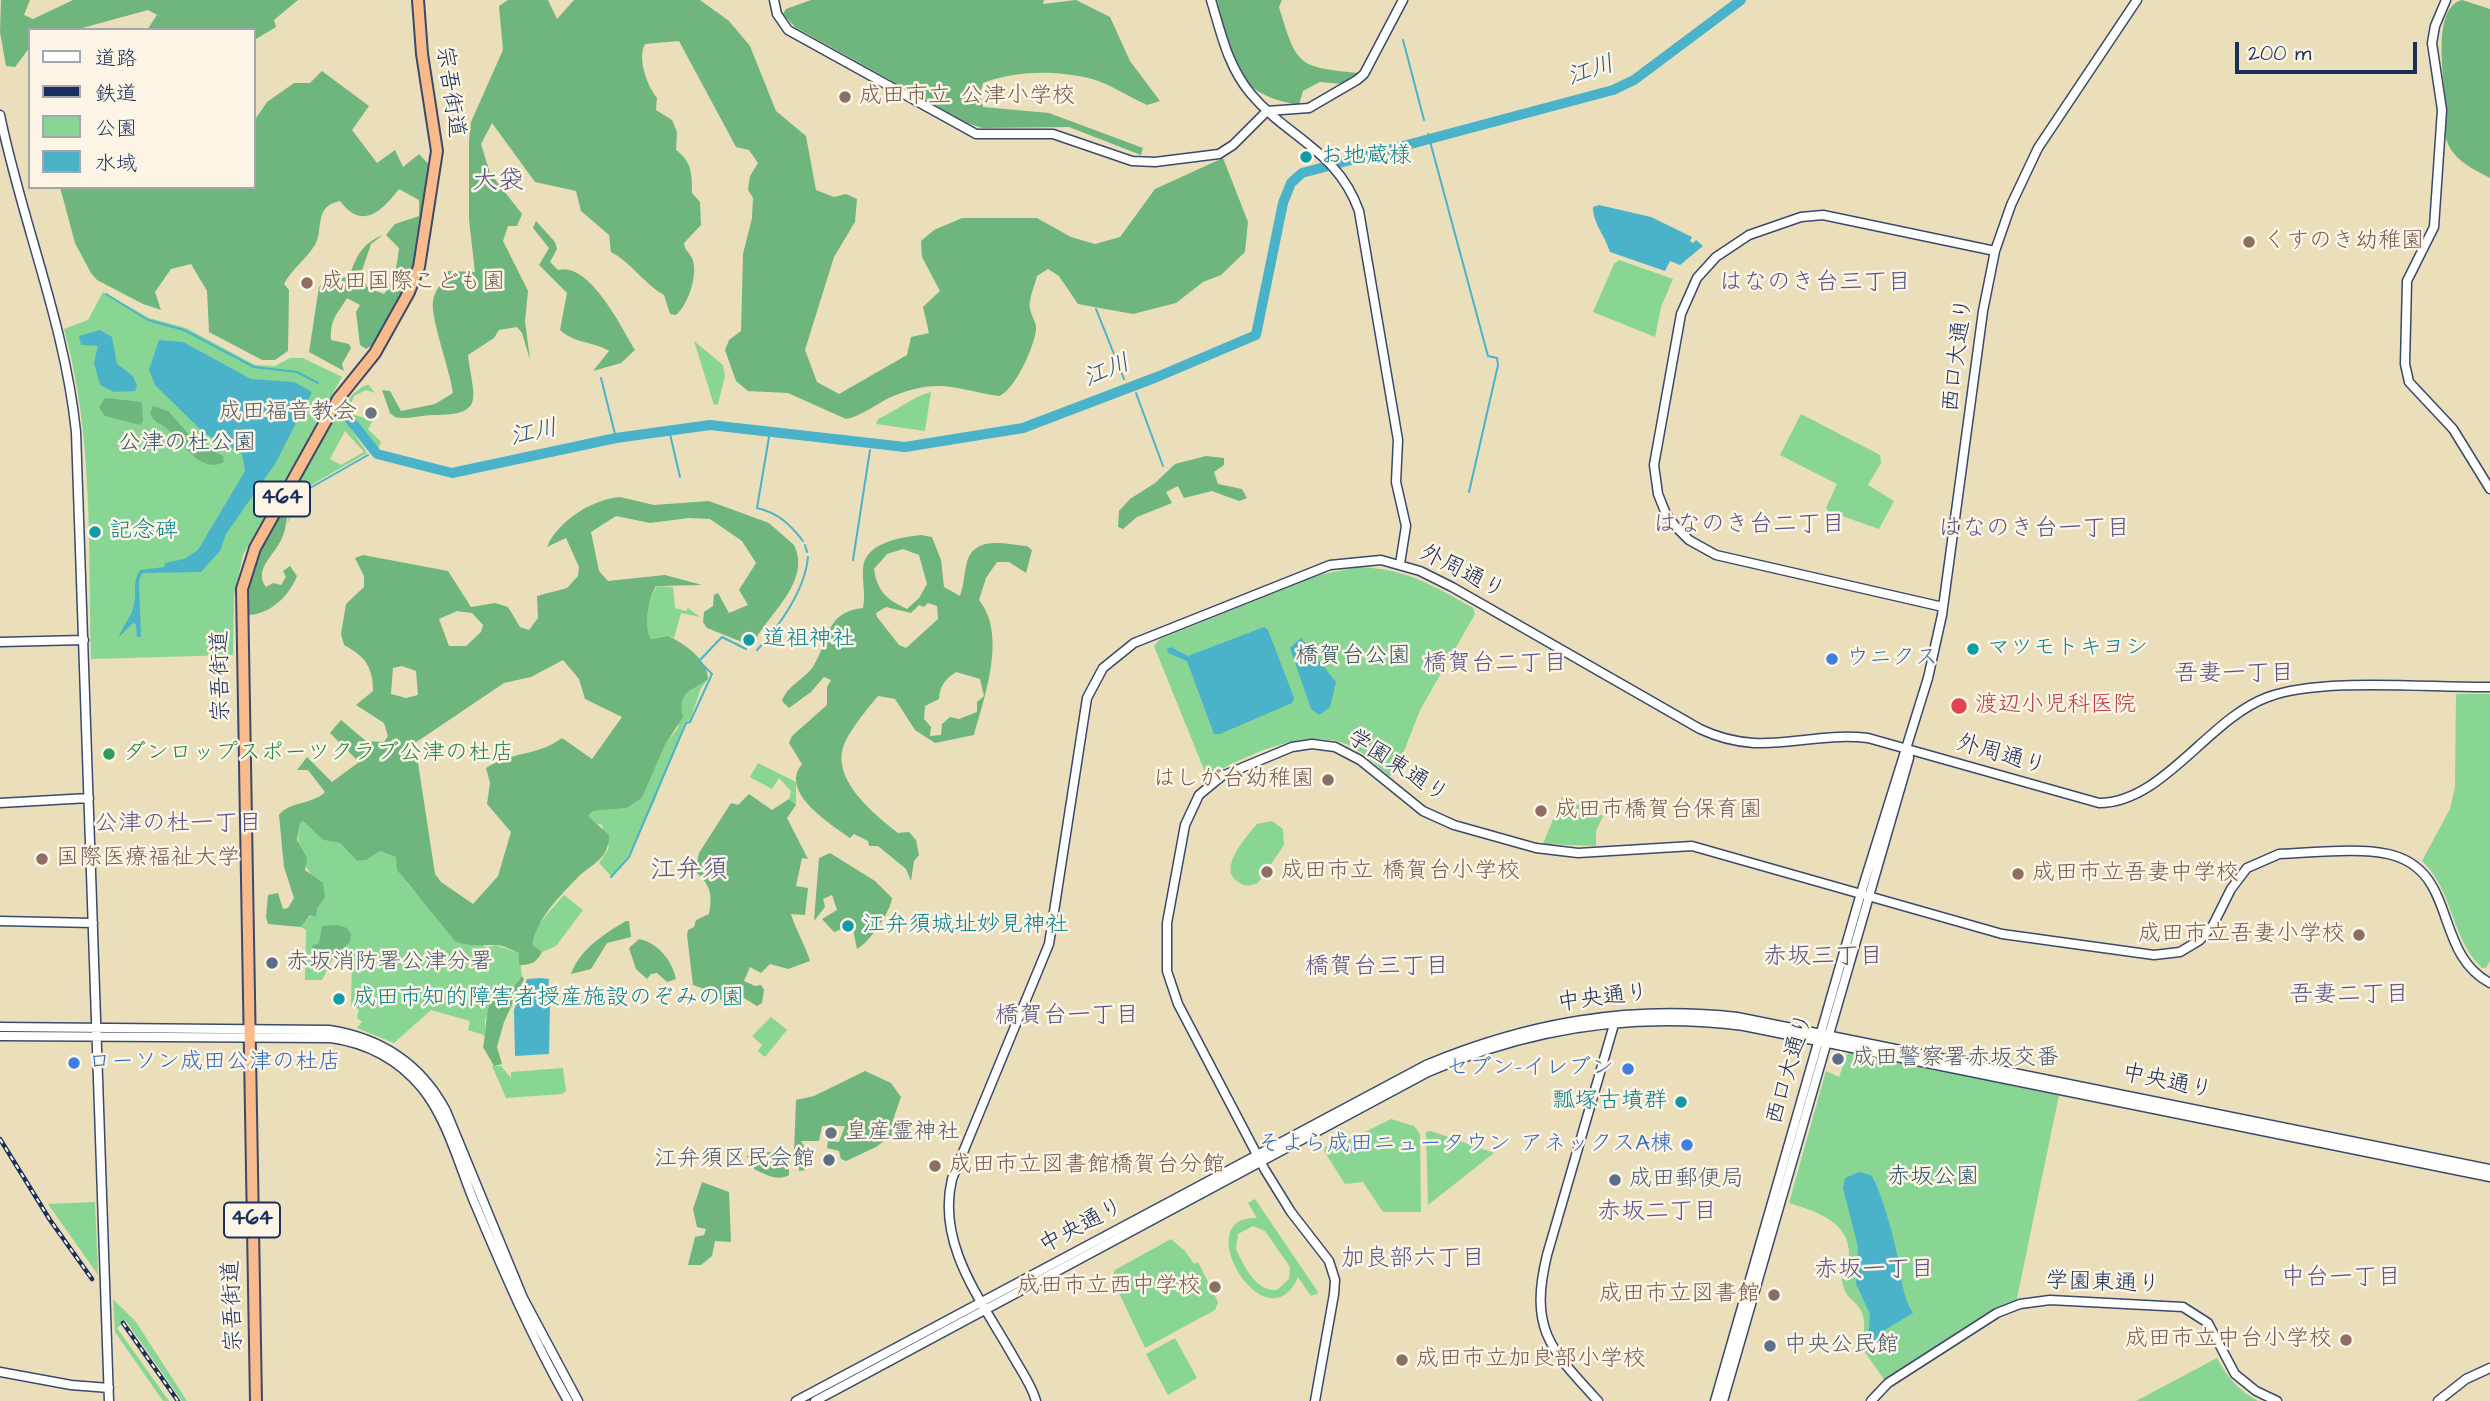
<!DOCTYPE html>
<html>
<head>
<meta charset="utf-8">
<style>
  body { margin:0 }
  #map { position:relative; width:2490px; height:1401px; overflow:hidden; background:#ebdeba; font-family:"Architects Daughter","Klee One",sans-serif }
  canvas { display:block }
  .legend { position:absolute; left:28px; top:28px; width:228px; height:161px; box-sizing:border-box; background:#fcf5e5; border:2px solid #a2a6af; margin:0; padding:9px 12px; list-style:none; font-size:21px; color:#1b2f5e }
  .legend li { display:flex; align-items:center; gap:14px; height:35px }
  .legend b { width:35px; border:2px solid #a2a6af }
  .scale { position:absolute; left:2235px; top:42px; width:182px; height:32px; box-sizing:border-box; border:4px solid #1b2f5e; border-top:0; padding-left:9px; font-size:21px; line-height:24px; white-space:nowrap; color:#1b2f5e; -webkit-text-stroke:5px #fcf5e5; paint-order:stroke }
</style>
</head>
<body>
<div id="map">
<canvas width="2490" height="1401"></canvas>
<ul class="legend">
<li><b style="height:9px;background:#fff"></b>道路</li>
<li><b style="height:9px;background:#1b2f5e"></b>鉄道</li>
<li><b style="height:19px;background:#88d594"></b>公園</li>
<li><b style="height:19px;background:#4bb3c9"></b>水域</li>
</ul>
<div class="scale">200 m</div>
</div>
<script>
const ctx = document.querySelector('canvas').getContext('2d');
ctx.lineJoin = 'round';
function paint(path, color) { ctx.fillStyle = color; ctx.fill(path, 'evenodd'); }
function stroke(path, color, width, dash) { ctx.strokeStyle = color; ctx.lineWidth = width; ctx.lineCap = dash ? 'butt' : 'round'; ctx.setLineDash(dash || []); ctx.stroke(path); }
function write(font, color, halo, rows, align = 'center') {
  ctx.font = font + ' "Architects Daughter","Klee One",sans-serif'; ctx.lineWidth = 5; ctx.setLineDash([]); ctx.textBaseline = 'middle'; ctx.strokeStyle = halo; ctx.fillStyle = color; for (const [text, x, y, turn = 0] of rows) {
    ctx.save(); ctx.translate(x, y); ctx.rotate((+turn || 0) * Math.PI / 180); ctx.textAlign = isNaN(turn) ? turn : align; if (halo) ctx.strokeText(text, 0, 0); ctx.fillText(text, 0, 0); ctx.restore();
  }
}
paint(new Path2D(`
  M1619 260 1673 279 1661 307 1655 337 1593 312 1614 264Z
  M103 292 149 318 186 328 255 365 275 366 290 358H303L342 377 243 555 234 596 233 655 91 659C88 550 94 436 64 329L88 320Z
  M694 341 723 365 725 376 718 404 714 405Z
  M369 385 375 393 366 390 354 396 348 410 351 414 373 420 368 429 381 442 378 450 347 416 349 426 367 453 306 488 287 524 294 497 291 491C304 469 345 386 369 385ZM345 431 364 452 341 465 330 459Z
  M931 392 925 431 876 424 878 419C897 411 911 397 931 392Z
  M1801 414 1880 455 1881 463 1868 485 1894 501 1879 529 1828 511 1826 508 1837 484 1780 455Z
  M1359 567C1407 569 1432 585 1473 608L1475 614 1420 710 1395 774 1389 776C1377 766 1365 753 1351 746 1308 725 1246 755 1207 777L1154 646 1160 639 1319 575Z
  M657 586 673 587 675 608 686 611 688 608 700 617 681 613 674 638 668 636 650 639C643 627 649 597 657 586Z
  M708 679 701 688 690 720 685 722 654 802 628 856 611 876 599 863 609 848 602 825 591 822 588 816 593 811 627 808 642 798 665 745 678 728 682 696Z
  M2456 694H2490V961L2486 968H2482C2450 937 2454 891 2422 861L2450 809 2455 787Z
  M758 763 796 782V805L789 799 791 791 779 778 772 789 750 777Z
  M1562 797 1603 816 1596 831V846L1543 844Z
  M303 821 323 840 340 843 357 861 366 860 380 851 396 857C398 892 460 927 487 948L495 945 519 953 522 976 512 989 500 991 485 1019V1038L484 1035 468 1030 470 1021 431 1010 394 1043 357 1028 362 1022 357 1018 359 1009 351 1007 352 961 332 960 322 980H305L306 930 301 927 325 898C310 868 293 860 300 823Z
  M1272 821 1283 829 1284 845 1258 883C1250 886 1244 887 1237 881 1218 868 1247 836 1257 824Z
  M564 895 583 910 556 946 542 952 533 945 536 927Z
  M771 1017 787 1030 765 1057 758 1051 762 1045 752 1036Z
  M1849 1050 2059 1095 2016 1303 1885 1381 1862 1348C1863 1334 1868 1318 1858 1306 1851 1298 1846 1297 1843 1285 1839 1273 1849 1266 1849 1255 1850 1221 1814 1211 1789 1203L1826 1071 1839 1077Z
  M492 1066H501L511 1078V1072L563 1068 566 1091 562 1094 506 1098Z
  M1391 1119 1414 1126 1420 1134 1421 1212H1383L1363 1182 1345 1184 1324 1151 1325 1147 1349 1140Z
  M1431 1131 1494 1153 1428 1205 1426 1132Z
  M1255 1199 1318 1292 1317 1294 1311 1296 1298 1277C1267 1349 1186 1215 1257 1218L1248 1203ZM1253 1226 1265 1231 1290 1267 1289 1279 1277 1290C1256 1292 1244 1266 1236 1249L1238 1234Z
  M95 1202 98 1275 48 1204Z
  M1171 1239 1185 1251 1194 1264 1198 1262 1218 1302 1215 1310 1145 1348 1112 1278 1115 1270Z
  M113 1299 136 1322 187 1401H182L126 1321 117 1328 169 1401H163L115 1332Z
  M1175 1338 1197 1378 1168 1395 1146 1354Z
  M2217 1358C2227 1377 2239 1391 2258 1401H2136Z`), '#88d594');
paint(new Path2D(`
  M1 0H30L24 15 33 19 73 0H298L274 20 276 27 256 39 254 30H147L157 15 148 10 75 30H30V47L15 67 6 66 0 32Z
  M508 0H548L557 19 574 0H700L729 21 750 46 776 111 806 136 816 190 834 197 846 194 857 199 855 222 834 257 805 350 817 382 839 394 907 355 911 337 929 333 923 307 940 291 922 257 921 241 934 230 962 218H1037L1071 237 1095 244 1120 237 1155 189 1223 158 1248 222 1245 252 1221 275 1203 282 1176 303 1133 314 1078 304 1059 276 1048 269 1037 276C1035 286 1028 299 1030 309 1031 315 1037 323 1036 330 1034 347 1015 390 999 396 953 389 939 377 891 397 876 404 862 416 846 419L788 393 748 391 736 381 725 350 729 340 741 331 743 254 752 218 753 198 748 190 750 176 758 163 749 150 736 147 679 41 645 44C637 59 647 85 657 98L656 110 672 120 677 132 676 150C692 162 692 174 692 193L700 202 701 225 684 243C685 251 689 252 692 258 699 274 688 305 676 315L670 314 664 295C643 283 632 263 611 252L609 235 581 211 576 191 535 182 492 123 481 144 490 173 522 214 517 226H508L503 241 528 291 525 321 530 360 522 333 517 327 499 330 494 338 468 355C473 398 487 415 433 415 421 415 407 420 395 417L390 413 382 390 390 391 401 411 435 404 453 393C450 370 430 317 433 301 434 291 444 280 448 271L475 272 469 220V140L471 122 503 50 499 6Z
  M811 0H1044L1043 4 1076 0 1110 17 1130 61 1160 101 1147 105C1129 97 1110 84 1092 79 1058 70 1016 70 983 83L980 95 983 107 1049 113 1143 148 1141 155 1069 127 982 128 967 123 795 27 783 14 786 9Z
  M1217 0H1282L1279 7C1297 67 1298 67 1359 73L1343 84 1320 82 1303 91 1299 105C1229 93 1233 58 1217 0Z
  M2462 0 2490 9V178C2471 168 2449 158 2445 134 2443 126 2446 115 2446 107 2445 83 2430 8 2462 0Z
  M322 71 369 106 352 130 377 163 395 150 403 167 419 154 431 167 415 269 377 342 366 349 360 345 356 312 360 305 347 298C337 315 330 318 331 340L349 344 351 348 342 364 344 371 309 352 319 287 329 279 349 277C357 256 361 244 383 235L371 244 360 276 368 288 384 294C395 280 397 265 399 248L386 235 395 224 419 216V200L399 189C382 211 362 231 340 201 313 206 324 230 315 245 306 259 292 269 284 284L289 290 288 351 275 360H262L209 332 207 291 191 264 171 269 155 292 161 310 143 304 97 280 91 273 75 243 60 187H254V121L267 102 294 83H310Z
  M536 221 555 242 557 249 550 262 558 270C589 261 622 328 635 350L621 363 593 371 609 351C593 341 575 344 560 330L567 293 539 265 549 248 533 228Z
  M105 398 142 402 143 422 140 425 105 416 99 407Z
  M153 406 168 411 193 439 223 456 224 462C200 475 180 439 166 428 159 422 154 423 150 413Z
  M1206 456 1224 458V465L1214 472 1218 484 1242 489 1247 498 1239 501 1212 491 1184 498 1178 486 1166 492 1172 503 1137 517 1123 529 1118 527 1119 511 1130 499 1155 483 1175 464Z
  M620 497 654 505 709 501 769 523 794 545C812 583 767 614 752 646L707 628 703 622 704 612 713 606 714 595 718 593 729 613 748 605 739 590 756 563 742 541 710 519 689 518 650 523 616 516 591 532 599 571 608 581 665 575 702 585 656 586C649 597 643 627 651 639L668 636C684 643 708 660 708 679 690 693 677 691 683 717L665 745 642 798 627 808 593 811 588 816 609 835C609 859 593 863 578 877 561 895 534 921 533 945L542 952C536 963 531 965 519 965V953C512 950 503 945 496 945 481 945 471 947 455 941L397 870 396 857 380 851 366 860 357 861 340 843 323 840 303 821 300 823 297 840 307 858 305 870 323 883 325 898 317 908 316 917 310 915 301 927 268 924 266 917 268 895 278 893 283 909 288 908 294 898 284 867 279 815C290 801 312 805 325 792L308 770H297L307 757 332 782 359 762 330 733 341 720 366 741 384 742 388 736 384 723 356 705 373 691C373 667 365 656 344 645L341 634 346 604 364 587V576L355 558 363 555 448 571 471 607 495 603 508 607 520 627 529 630 538 618 537 596 567 588 578 576 579 567 566 538 547 547C557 522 592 499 620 497ZM457 611 472 613 483 625 481 632 466 646H449L439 619ZM563 660 579 679 585 699 622 717 592 759 562 738C538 756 513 751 486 768L490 783 487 804 511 832 498 876 473 904 441 882 435 874 415 743 504 683 531 677ZM402 666 416 671 418 695 406 698 391 694 393 668Z
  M290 500C287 511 287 528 282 538 275 555 253 569 266 587L273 583 281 585 286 577 283 571 290 566 297 576C289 596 270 615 247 615 247 568 263 543 284 504Z
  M921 535 932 537 941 560 944 587 960 596C964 585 964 574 967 562 975 535 1005 544 1027 546L1032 550 1026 573 1009 562H997L986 578 979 600C1007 635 985 695 974 735L935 743 915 730 895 699 878 696C867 709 854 725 846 740 827 777 873 813 898 833L909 832 916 840 919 855 914 861 911 881 906 869 878 846H869L868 841 854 834 850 838C832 825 778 792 802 764L789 743 792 736 827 705V687L831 680 824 677 811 692 789 708 782 701C787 685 806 679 814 665 830 639 825 612 863 608 866 594 862 583 863 569 864 543 901 537 921 535ZM903 549 919 555 927 584 919 598 907 609C887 600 877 591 874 569L887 554ZM928 603 937 606 938 619 906 648 899 645 877 617 876 613 886 607 911 613 919 605 924 607ZM956 672 980 679 984 696 977 702V712L959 719 950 717 942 724 941 735 930 736 931 727 924 719 925 706 939 699C939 687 946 678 956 672Z
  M749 794 772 810 789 799 796 805 787 818 808 859 802 858 796 886 808 888 805 915 791 914C796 931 805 944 810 961L788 969 770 964 761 973 750 967 744 981 755 986 761 985 764 990 762 1003 757 1006 739 995 722 1001 710 991 693 985 687 935 688 930 694 927 696 920 709 914C713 894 710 884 695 871L699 853 731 803 738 805Z
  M830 853 875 881 892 898C891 911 869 943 857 949L852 925 834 932 822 919 837 910 832 895 823 899 825 907 814 921 819 858Z
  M626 921H629L631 937 607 943 591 969 571 974C580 949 604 934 626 921Z
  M337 925 347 928 351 934 350 942 322 968 314 969 312 946 319 943 322 926Z
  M639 939C658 943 672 960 676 979L667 982 657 973 651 974 647 979 636 969 629 948Z
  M522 976 524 979 504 1022 497 1047 502 1064 494 1066 483 1047C489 1023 480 995 512 989Z
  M865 1071 891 1083 901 1097 892 1123 895 1133 876 1147 846 1161 841 1159 839 1151 827 1148 828 1141 839 1142 845 1126H822L819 1141H801L806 1150 805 1170 799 1171V1154L794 1153 796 1100 814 1096Z
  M776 1151 789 1153V1175C777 1182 765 1174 754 1169L753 1161 746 1156Z
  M702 1182 729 1192 731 1242 715 1241 712 1256 701 1265H688L695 1237 704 1235 706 1229 697 1227 693 1209Z`), '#6eb67e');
paint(new Path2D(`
  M1599 205 1651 217 1692 237 1690 241 1693 243 1696 240 1703 246 1680 265 1670 261 1665 271 1610 252C1605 235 1593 224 1593 207Z
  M100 330 112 337 117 364 133 376 137 386 135 391 114 392 100 385 94 363 98 346 81 345 79 336Z
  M159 340 183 342 251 379 294 382 312 392 275 464 226 534 220 551 201 572 142 573 139 581 141 637H137L136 624 133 623 119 637C122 626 132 617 134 605 137 592 132 583 140 570L164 567 165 563 184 559 198 550 245 471 242 454 204 433 155 385 149 370Z
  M1264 627 1268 630 1294 698 1292 703 1220 734H1214L1187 661 1168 653 1167 649 1171 647 1188 656Z
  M1301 638 1336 682 1330 707 1319 715 1311 709 1290 648Z
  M541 978 549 979 547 1004 550 1005 549 1054 515 1056 514 1010 527 979Z
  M1859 1172 1871 1175C1881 1190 1893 1235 1897 1254 1902 1276 1901 1293 1913 1313L1880 1333 1871 1349 1868 1340 1870 1314 1856 1284 1858 1247 1843 1188 1845 1178Z`), '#4bb3c9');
stroke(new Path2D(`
  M1403 40 1424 120
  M1428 134 1488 356 1497 358 1498 365 1469 492
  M106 294 148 320 184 330 254 367 297 372 318 383
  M1096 309 1124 379
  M601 378 615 434
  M1127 384 1129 387
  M1133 385 1134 388
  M1136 393 1163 466
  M770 432V431
  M670 434 680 477
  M616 437V438
  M769 437 757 508C778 513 790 524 803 541
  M871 446V445
  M373 453 374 452
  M310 488 368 455
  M805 545 807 552
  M853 560 870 450
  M757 650C779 627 805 590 808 557
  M611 877 629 857 686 723 690 722 712 674 699 661 722 637 746 649`), '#4bb3c9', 2);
stroke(new Path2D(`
  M347 416 377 454 452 473 616 438 710 425 905 447 1023 428 1157 377 1256 335 1283 203 1291 183 1302 173 1613 90 1634 80 1741 0`), '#4bb3c9', 10);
const tertiary = new Path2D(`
  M774 0 777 14 788 30 976 134H1053L1132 161 1155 162 1219 154 1233 145 1267 111 1309 108 1357 80 1364 74 1403 0
  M1211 0C1221 33 1228 67 1251 94 1288 138 1338 151 1359 211L1398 440 1396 482 1406 526 1400 564
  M2446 0 2435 26 2432 43 2442 110 2434 227 2407 281 2405 364 2409 382 2453 429 2490 489
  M0 115C22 222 65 324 76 432L109 1401
  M1943 607 1716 555 1689 540 1676 527 1666 514 1658 494 1654 465 1681 314 1697 278 1716 257 1749 235 1801 217 1823 215 1995 251
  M0 642 84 640
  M0 803 89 798
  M0 921 93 923
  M0 1027 329 1030C381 1038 421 1064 446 1111L523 1298 578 1401
  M0 1036 331 1038C367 1043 398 1059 422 1088 447 1119 458 1162 473 1199 502 1268 531 1336 568 1401
  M0 1372 71 1385 109 1388
  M796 1401 1426 1065C1527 1023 1627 1005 1737 1017L2490 1169
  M815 1401 1428 1072C1529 1028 1635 1012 1744 1026L2490 1177
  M1036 1401C1032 1386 1022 1372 1014 1358 983 1302 936 1246 952 1179L1049 944 1087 698 1103 668 1134 643 1330 565 1381 560 1420 571 1452 587 1700 729C1764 759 1804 731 1868 738L2099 803C2163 803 2209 718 2268 697 2322 677 2429 688 2490 687
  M1315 1401 1334 1294 1335 1280 1329 1261 1291 1212 1265 1170 1178 1004 1167 971V923L1185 825 1199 795 1222 776 1292 747 1312 744 1335 747 1360 760 1423 811 1454 825 1536 848 1578 853 1692 846 2002 934 2154 955 2180 952 2200 940 2213 925 2231 889 2247 868 2279 854C2311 853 2358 847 2388 854 2459 870 2432 952 2490 983
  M1598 1401C1550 1349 1529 1329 1547 1255L1615 1021
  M1715 1401 1861 893 1928 678 1942 615 1983 311 1995 251 2011 205 2038 148 2137 0
  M1723 1401 1909 758 1908 749
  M1871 1401 1888 1383 1997 1313 2020 1304 2050 1300 2183 1307 2208 1323 2235 1374 2256 1391 2277 1401
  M2438 1401 2466 1379 2490 1368`);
const trunk = new Path2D(`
  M256 1401 242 589 255 548 338 399 375 353 409 292 419 267 437 151 422 54 418 0`);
stroke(tertiary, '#3a496c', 11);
stroke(trunk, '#3a496c', 14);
stroke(tertiary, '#fff', 8);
stroke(trunk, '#fabb8c', 10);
const rail = new Path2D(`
  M0 1139 50 1220 92 1279
  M123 1323 178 1401`);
stroke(rail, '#1b2f5e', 4.5);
stroke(rail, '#fcf5e5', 2, [5]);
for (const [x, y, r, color] of [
  [845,97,7,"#8d6e63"],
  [1306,157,7,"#0f9aa8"],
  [2249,242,7,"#8d6e63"],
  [307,283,7,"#8d6e63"],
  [371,413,7,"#6b7280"],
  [95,532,7,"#0f9aa8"],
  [749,640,7,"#0f9aa8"],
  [1973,649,7,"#0f9aa8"],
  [1832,659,7,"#3f7fe0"],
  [1959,706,9,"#e0444e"],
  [109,754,7,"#2e9e5b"],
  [1328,780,7,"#8d6e63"],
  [1541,811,7,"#8d6e63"],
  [42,859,7,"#8d6e63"],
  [1267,872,7,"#8d6e63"],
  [2018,874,7,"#8d6e63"],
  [848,926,7,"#0f9aa8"],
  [2359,935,7,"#8d6e63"],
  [272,963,7,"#5c6f8a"],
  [339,999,7,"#0f9aa8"],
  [1838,1059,7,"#5c6f8a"],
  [74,1063,7,"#3f7fe0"],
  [1628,1069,7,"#3f7fe0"],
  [1681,1102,7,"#0f9aa8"],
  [831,1133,7,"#6b7280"],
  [1687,1145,7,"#3f7fe0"],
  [829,1160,7,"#5c6f8a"],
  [935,1166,7,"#8d6e63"],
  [1615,1180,7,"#5c6f8a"],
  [1215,1287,7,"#8d6e63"],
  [1774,1295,7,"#8d6e63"],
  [2346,1340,7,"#8d6e63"],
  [1770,1346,7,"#5c6f8a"],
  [1402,1360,7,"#8d6e63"]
]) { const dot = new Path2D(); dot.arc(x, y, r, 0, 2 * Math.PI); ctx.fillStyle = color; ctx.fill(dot); stroke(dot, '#fcf5e5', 2.5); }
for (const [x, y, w] of [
  [282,499,56],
  [252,1220,56]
]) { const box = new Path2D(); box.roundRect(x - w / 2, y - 17.5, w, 35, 5); ctx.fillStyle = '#fcf5e5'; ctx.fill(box); stroke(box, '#1b2f5e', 2); }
write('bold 21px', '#1b2f5e', null, [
  ["464",282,499],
  ["464",252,1220]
]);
write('23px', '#1b2f5e', '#fcf5e5', [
  ["宗吾街道",449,92,82],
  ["西口大通り",1959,355,-83],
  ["外周通り",1462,573,27],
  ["宗吾街道",222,676,-91],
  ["外周通り",2001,756,16],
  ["学園東通り",1397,767,33],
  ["中央通り",1603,999,-7],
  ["西口大通り",1791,1069,-74],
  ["中央通り",2167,1083,12],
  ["中央通り",1082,1227,-28],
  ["学園東通り",2103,1284,2],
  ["宗吾街道",234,1306,-92]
]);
write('23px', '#785e54', '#fcf5e5', [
  ["成田市立 公津小学校",859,97],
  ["くすのき幼稚園",2263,242],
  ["成田国際こども園",321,283],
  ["はしが台幼稚園",1314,780,"right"],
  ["成田市橋賀台保育園",1555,811],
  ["国際医療福祉大学",56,859],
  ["成田市立 橋賀台小学校",1281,872],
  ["成田市立吾妻中学校",2032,874],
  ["成田市立吾妻小学校",2345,935,"right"],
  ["成田市立図書館橋賀台分館",949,1166],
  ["成田市立西中学校",1201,1287,"right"],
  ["成田市立図書館",1760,1295,"right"],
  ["成田市立中台小学校",2332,1340,"right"],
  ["成田市立加良部小学校",1416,1360]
], 'left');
write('23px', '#0d838f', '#fcf5e5', [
  ["お地蔵様",1320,157],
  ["記念碑",109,532],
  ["道祖神社",763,640],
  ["マツモトキヨシ",1987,649],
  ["江弁須城址妙見神社",862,926],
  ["成田市知的障害者授産施設のぞみの園",353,999],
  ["瓢塚古墳群",1667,1102,"right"]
], 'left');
write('23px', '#5b616d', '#fcf5e5', [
  ["成田福音教会",357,413],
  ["皇産霊神社",845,1133,"left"]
], 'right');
write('23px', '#36586c', '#fcf5e5', [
  ["公津の杜公園",187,444],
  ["橋賀台公園",1353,657],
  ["赤坂公園",1933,1178]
]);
write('23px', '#366cbe', '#fcf5e5', [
  ["ウニクス",1846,659],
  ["ローソン成田公津の杜店",88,1063],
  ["セブン-イレブン",1614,1069,"right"],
  ["そよら成田ニュータウン アネックスA棟",1673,1145,"right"]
], 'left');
write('23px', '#be3a42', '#fcf5e5', [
  ["渡辺小児科医院",1975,706]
], 'left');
write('23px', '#27864d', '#fcf5e5', [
  ["ダンロップスポーツクラブ公津の杜店",123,754]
], 'left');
write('23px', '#4e5e75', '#fcf5e5', [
  ["赤坂消防署公津分署",286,963],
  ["成田警察署赤坂交番",1852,1059],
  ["江弁須区民会館",815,1160,"right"],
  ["成田郵便局",1629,1180],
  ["中央公民館",1784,1346]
], 'left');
write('italic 24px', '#29577e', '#fcf5e5', [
  ["江川",1591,72,-18],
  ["江川",1107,372,-22],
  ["江川",534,434,-12]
]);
write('24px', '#5c5588', '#fcf5e5', [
  ["はなのき台三丁目",1815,284],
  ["はなのき台二丁目",1749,526],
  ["はなのき台一丁目",2034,530],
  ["橋賀台二丁目",1495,665],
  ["吾妻一丁目",2234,675],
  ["公津の杜一丁目",178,825],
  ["赤坂三丁目",1823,958],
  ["橋賀台三丁目",1377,968],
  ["吾妻二丁目",2349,996],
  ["橋賀台一丁目",1067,1017],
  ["赤坂二丁目",1657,1213],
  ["加良部六丁目",1413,1260],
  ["赤坂一丁目",1874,1271],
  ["中台一丁目",2341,1279]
]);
write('26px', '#5c5588', '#fcf5e5', [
  ["大袋",498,183],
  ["江弁須",689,872]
]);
</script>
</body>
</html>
